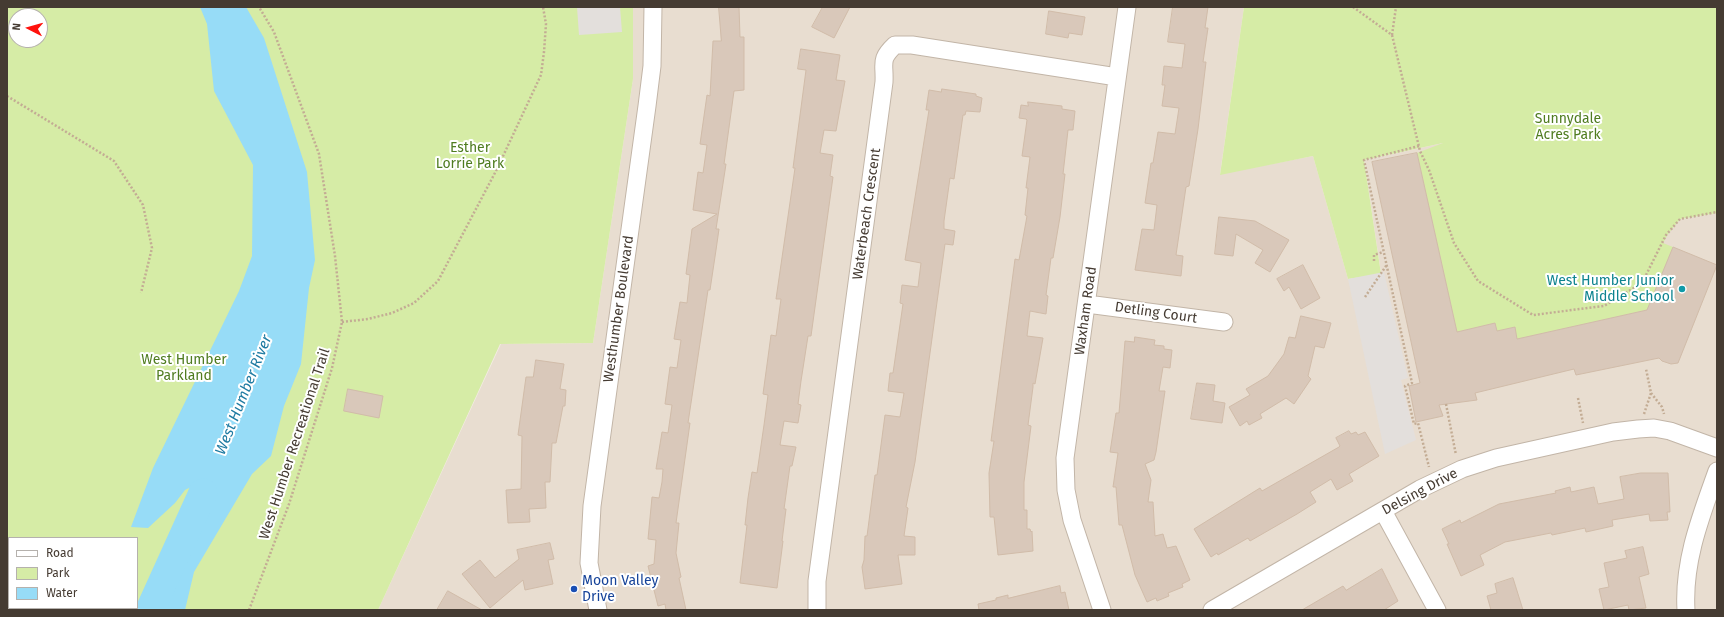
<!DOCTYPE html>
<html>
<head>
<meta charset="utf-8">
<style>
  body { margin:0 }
  #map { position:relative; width:1724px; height:617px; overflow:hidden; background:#f3ece2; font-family:"Fira Sans",sans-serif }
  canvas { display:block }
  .frame { position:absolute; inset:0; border:8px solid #453b32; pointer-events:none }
  .legend { position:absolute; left:8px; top:537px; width:130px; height:72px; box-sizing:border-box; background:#fff; border:1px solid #b5b1ad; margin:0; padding:5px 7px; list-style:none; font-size:12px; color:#453b32 }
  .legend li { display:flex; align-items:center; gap:8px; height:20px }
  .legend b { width:20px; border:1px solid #b5b1ad }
  .north { position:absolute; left:8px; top:8px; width:40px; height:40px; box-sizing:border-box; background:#fff; border:1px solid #b5b1ad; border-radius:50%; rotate:276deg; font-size:11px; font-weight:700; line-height:16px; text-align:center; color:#453b32 }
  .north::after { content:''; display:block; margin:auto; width:14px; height:18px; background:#ff120d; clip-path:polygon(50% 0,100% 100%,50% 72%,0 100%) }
</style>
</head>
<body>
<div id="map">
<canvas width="1724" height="617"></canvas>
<div class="frame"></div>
<ul class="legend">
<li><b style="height:5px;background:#fff"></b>Road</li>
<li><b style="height:11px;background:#d6eca6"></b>Park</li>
<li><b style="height:11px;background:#97dcf7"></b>Water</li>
</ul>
<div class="north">N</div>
</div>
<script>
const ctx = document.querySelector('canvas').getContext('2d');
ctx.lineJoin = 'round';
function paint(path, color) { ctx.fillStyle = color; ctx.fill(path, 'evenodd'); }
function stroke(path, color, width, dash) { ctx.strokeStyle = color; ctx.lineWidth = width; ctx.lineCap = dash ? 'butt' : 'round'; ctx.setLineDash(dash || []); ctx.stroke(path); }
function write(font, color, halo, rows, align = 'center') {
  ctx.font = font + ' "Fira Sans",sans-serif'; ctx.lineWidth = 4; ctx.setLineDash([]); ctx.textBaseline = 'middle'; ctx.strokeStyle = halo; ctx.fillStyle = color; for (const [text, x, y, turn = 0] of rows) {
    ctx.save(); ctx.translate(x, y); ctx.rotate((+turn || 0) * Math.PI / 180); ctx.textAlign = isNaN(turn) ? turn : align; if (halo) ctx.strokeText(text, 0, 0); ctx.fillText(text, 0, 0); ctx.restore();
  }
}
paint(new Path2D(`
  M633 7H1244L1220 174 1313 156 1348 279 1381 273 1364 160 1448 142 1580 247 1680 219 1717 213V610H378L501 344 593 343 633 79Z`), '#e8ddd0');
paint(new Path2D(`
  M7 7H633V79L593 343 500 344 378 610H7ZM16 16H40V40H16ZM9 538H137V608H9Z
  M1244 7H1717V213L1680 219 1668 234 1663 243 1673 247 1647 310 1517 339 1515 327 1497 331 1495 323 1457 332 1417 153 1443 143 1364 160 1381 274 1348 279 1313 156 1220 175Z`), '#d6eca6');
paint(new Path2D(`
  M577 7H620L622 32 579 35Z
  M1384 272 1408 378 1401 380 1416 440 1385 454 1348 279Z`), '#e3dfdc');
paint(new Path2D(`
  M200 7H246L264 38 307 172 315 260 309 288 301 364 284 406 271 456 252 474 194 572 185 610H150L182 551 193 500 191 487 185 490 175 503 148 528 131 527 153 468 239 291 252 256 253 165 214 91 207 24Z`), '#97dcf7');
stroke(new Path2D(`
  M150 610 203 493`), '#97dcf7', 29);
const building = new Path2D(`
  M719 7H739L740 37H744V90L734 91 724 164H726L716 229H719L716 250 710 290H708L688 423H690L676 523H679L676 553 681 577 679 578 686 610H666L665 604 658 606 648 566 654 564 656 540 648 539 652 497 659 498 662 482 663 469H656L662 432 668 433 672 405 665 404 670 367 677 368 681 340 674 339 680 302 687 303 690 275 686 274 692 229 717 214 693 210 698 172 703 173 707 145 700 144 707 95 710 96 713 41H721Z
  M823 7H850L834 38 812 27Z
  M1173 7H1208L1205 28H1208L1203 62H1206L1198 129 1189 186 1186 187 1176 255 1183 256 1181 276 1135 270 1142 229 1154 230 1157 205 1145 203 1151 163H1153L1158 132 1175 134 1179 108 1162 106 1165 85H1162L1164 66 1182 68 1185 44 1168 42Z
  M1049 11 1085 17 1082 35 1069 33 1068 38 1046 34Z
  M801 49 840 55 836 80 845 81 836 131 824 130 820 153 833 155 830 176 833 177 811 336H808L801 381 798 404 801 405 798 423 784 421 780 445 796 447 792 466H790L784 509H786L782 541H783L777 588 740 583 747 525H745L748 498 752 472 757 473 764 425 768 395 763 394 771 335 776 336 781 299H776L795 168H793L806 70 798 69Z
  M942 89 976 94V96L982 98 980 112 966 111 965 115H963L954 179 950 178 944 221V229L955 231 953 245 945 244 915 462 906 507 908 508 904 536 915 537V555H898L902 584 865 589 862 567 864 560 865 536H867L875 475H877L885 415 900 417 904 393 888 391 890 373H893L903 304 900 303 902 285 918 287 921 263 905 260 929 110H926L929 90 941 92Z
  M1028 102 1062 106V109L1075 111 1073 130H1068L1063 174H1065L1060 217 1053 258H1051L1046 295 1048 296 1046 314 1030 311 1027 336 1043 338 1035 384 1033 383V387L1028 425 1031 426 1024 482V510H1027V529H1030L1031 532 1032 531 1033 551 998 555 994 517H990L989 473 994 441H991L1015 259 1019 260 1027 216 1025 215 1028 188H1026L1030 157 1022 156 1027 120 1026 119 1019 118 1021 105 1028 106Z
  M1417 153 1457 332 1495 323 1497 331 1515 327 1517 339 1647 310 1673 247 1717 265 1678 363 1671 364 1662 361 1659 358 1576 375 1574 369 1475 393 1477 400 1439 405 1443 416 1416 422 1409 386 1420 383 1372 162Z
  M1219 217 1255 221 1289 240 1270 272 1255 263 1263 250 1236 234 1233 256 1215 254Z
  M1303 265 1320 298 1301 309 1289 287 1284 291 1277 279Z
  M1301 316 1331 323 1324 348 1315 346 1308 376 1311 379 1294 404 1286 398 1260 414 1262 418 1249 425 1247 421 1240 426 1229 407 1250 395 1246 389 1268 376 1284 354 1289 337 1295 338Z
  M1135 337 1155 340 1154 345 1164 346V349L1172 350 1170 368 1163 367 1159 391H1165L1156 452 1154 460 1145 464 1151 480 1148 502H1153L1155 536 1163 534 1167 548 1176 546 1190 580 1182 584 1183 587 1168 593 1169 596 1157 601 1156 598 1147 602 1135 575 1122 525H1119L1116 487H1113L1118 453 1110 452 1116 413H1119L1125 341 1134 342Z
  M536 360 564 364 560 389 566 390 565 406H563L556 443H552L550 482H545L546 508 529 509 530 522 508 523 506 490 521 489 522 436 518 435 526 377H533Z
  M1197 383 1215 385 1213 401 1225 403 1222 423 1191 419Z
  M348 389 383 396 379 418 344 411Z
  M1349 431 1351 434 1356 432 1358 435 1365 432 1379 456 1349 474 1353 481 1337 490 1331 479 1310 492 1316 502 1297 514 1250 541 1248 538 1218 555 1217 553 1211 557 1194 529 1260 488 1262 491 1339 447 1340 446 1336 438Z
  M1641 473H1668L1670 512H1667L1668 520 1650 521 1649 514 1612 520 1613 526 1586 532 1585 528 1552 535 1551 533 1505 542 1480 555 1484 565 1461 576 1447 544H1449L1442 529 1460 520 1461 523 1499 504 1556 493 1555 491 1570 487 1571 492 1594 487 1598 504 1624 499 1620 477Z
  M550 543 554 559 548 560 553 584 525 590 523 580 490 608 462 574 480 560 495 578 519 559 517 550Z
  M1643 547 1649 574 1639 577 1646 608 1629 610 1628 605 1604 610 1599 589 1609 587 1604 563 1627 558 1625 551Z
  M1382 569 1398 601 1384 610H1302L1343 586 1346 590Z
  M1513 578 1523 610H1491L1487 596 1497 593 1495 584Z
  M1060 586 1061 593 1065 592 1069 610H979L978 604 996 600V598L1008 595V598Z
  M448 591 482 610H437Z`);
paint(building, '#d9c8ba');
stroke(building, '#d1bca9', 1);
const minor = new Path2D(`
  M1087 304 1224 322
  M1383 511 1437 610
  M598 610 589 563 592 506 647 106 652 66 653 7
  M817 610V581L884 82C885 63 879 60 895 45H912L1117 77
  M1102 610 1072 520 1066 490 1065 458 1127 7
  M1212 610 1420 489 1462 469 1496 458 1613 432 1638 429 1654 428 1670 431 1717 448
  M1686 610C1683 561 1701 516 1717 471`);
stroke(minor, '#c2b5a7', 19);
stroke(new Path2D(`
  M1353 7 1392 35 1420 151 1429 170 1454 243 1478 281 1533 315 1604 306 1642 283 1666 235 1680 219 1717 212
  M1392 35 1396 7
  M7 96 114 161 143 205 152 248 141 293
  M1419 146 1364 160 1412 383 1405 386 1414 424 1418 423 1429 467
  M1374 261V255L1383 252
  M1365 297 1386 266
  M342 322 368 319 392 313 414 303 438 281 497 169 541 75 544 52 546 24 543 7
  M1651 393 1662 407 1664 414
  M1578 398 1583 423
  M1446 404 1456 455
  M1644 414 1651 393 1646 369
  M249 610 289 504 332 368 342 322 335 256 319 154 274 32 259 7`), '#c3ac94', 2.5, [2, 2]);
stroke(minor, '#fff', 17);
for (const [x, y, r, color] of [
  [1682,289,4,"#0f9aa8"],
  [574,589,4,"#1a4fb4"]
]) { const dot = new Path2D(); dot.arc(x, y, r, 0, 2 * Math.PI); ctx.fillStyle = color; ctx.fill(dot); stroke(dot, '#fff', 1.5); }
write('14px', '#4f7c20', '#fff', [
  ["Sunnydale",1568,119],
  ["Acres Park",1568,135],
  ["Esther",470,148],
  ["Lorrie Park",470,164],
  ["West Humber",184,360],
  ["Parkland",184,376]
]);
write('14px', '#453b32', '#fff', [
  ["Waterbeach Crescent",867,214,-82],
  ["Westhumber Boulevard",619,309,-82],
  ["Waxham Road",1086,311,-82],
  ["Detling Court",1156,313,8],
  ["West Humber Recreational Trail",295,444,-72],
  ["Delsing Drive",1420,492,-28]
]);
write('14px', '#0d838f', '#fff', [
  ["West Humber Junior",1674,281],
  ["Middle School",1674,297]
], 'right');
write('14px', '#164399', '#fff', [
  ["Moon Valley",582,581],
  ["Drive",582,597]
], 'left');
write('italic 15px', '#1f7ba2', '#fff', [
  ["West Humber River",244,395,-68]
]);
</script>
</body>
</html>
